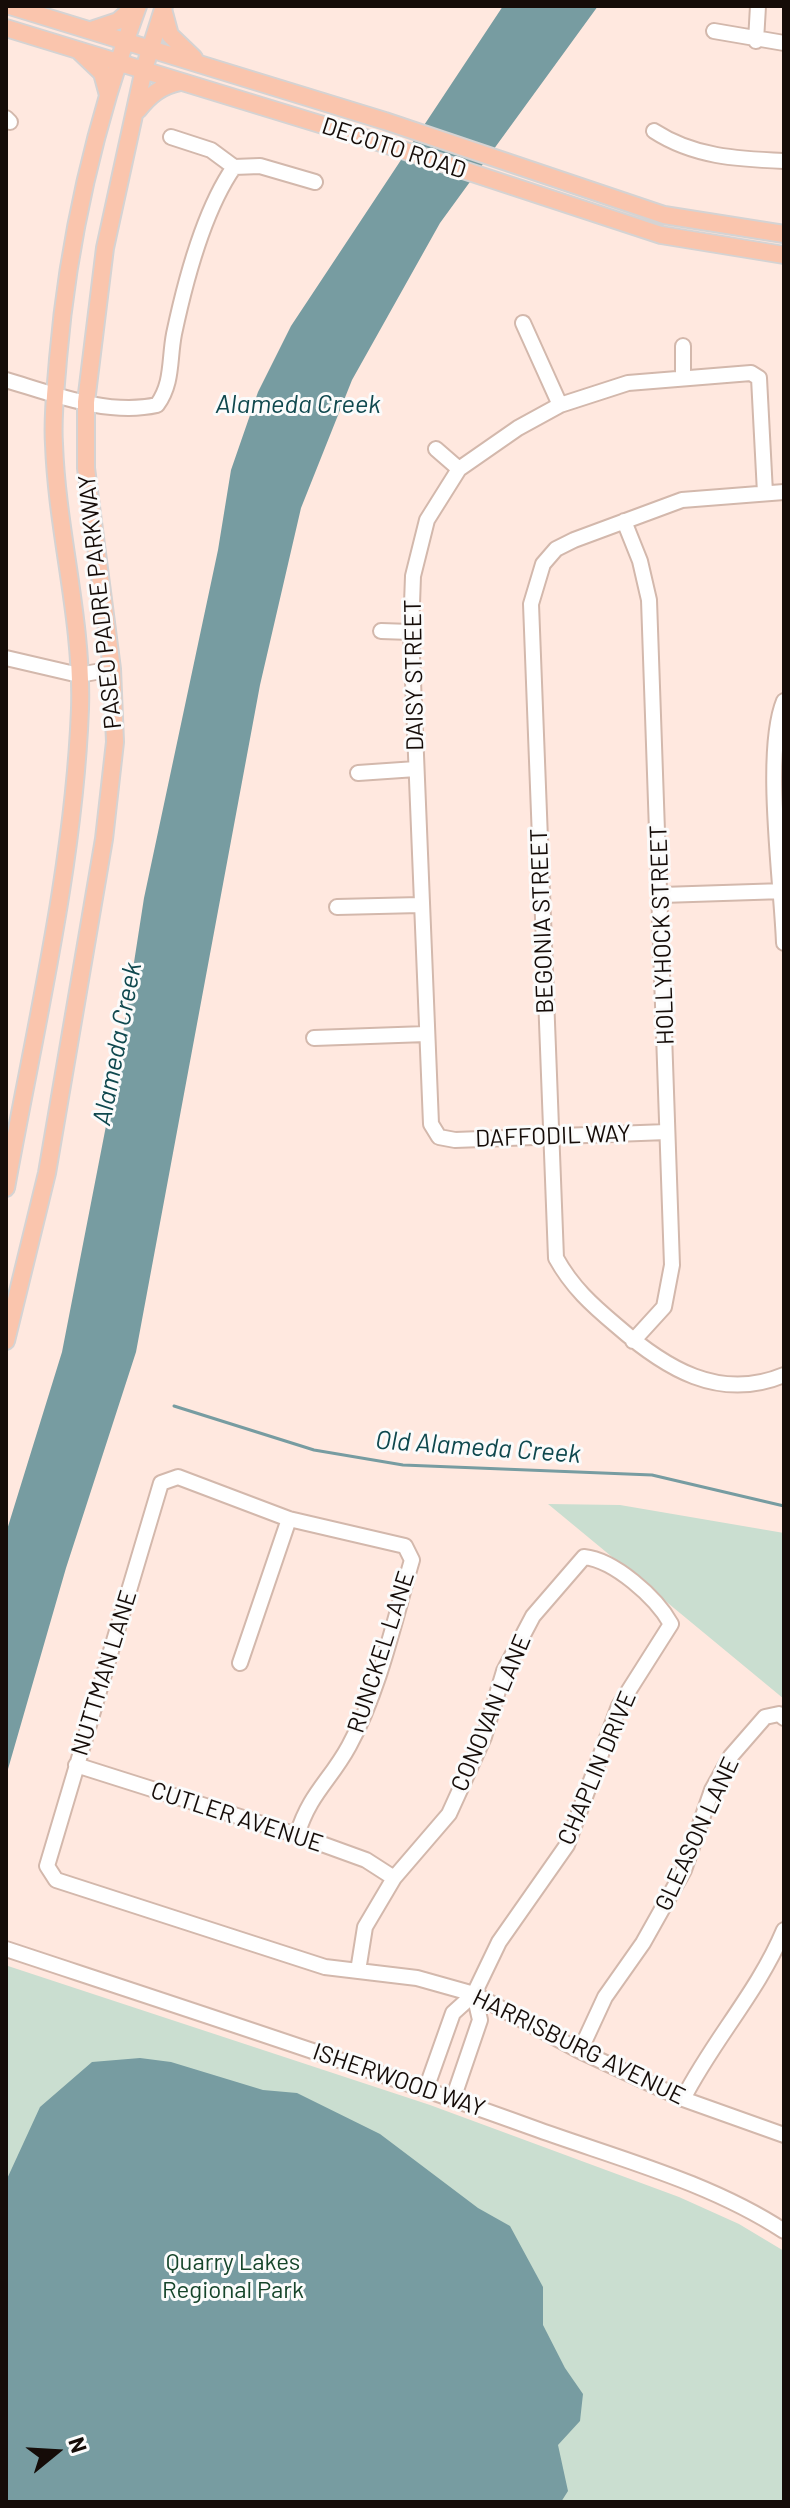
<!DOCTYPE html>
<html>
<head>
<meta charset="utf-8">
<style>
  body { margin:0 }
  #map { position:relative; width:790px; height:2508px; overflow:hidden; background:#ffe8df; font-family:Barlow,sans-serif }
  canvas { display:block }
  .frame { position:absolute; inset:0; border:8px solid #150c08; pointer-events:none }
  .north { position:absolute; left:16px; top:2412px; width:80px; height:80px; -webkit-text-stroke:6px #fbfbfb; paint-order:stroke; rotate:72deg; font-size:22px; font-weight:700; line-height:32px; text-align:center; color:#150c08 }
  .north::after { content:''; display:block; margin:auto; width:28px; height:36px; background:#150c08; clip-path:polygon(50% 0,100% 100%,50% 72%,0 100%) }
</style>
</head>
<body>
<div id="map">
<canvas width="790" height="2508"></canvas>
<div class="frame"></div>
<div class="north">N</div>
</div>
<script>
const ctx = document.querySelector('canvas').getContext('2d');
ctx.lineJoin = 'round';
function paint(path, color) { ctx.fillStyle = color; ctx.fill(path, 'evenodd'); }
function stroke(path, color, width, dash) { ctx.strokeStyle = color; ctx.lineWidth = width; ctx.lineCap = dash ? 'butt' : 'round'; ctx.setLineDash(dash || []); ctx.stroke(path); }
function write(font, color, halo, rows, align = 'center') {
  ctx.font = font + ' Barlow,sans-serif'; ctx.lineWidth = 6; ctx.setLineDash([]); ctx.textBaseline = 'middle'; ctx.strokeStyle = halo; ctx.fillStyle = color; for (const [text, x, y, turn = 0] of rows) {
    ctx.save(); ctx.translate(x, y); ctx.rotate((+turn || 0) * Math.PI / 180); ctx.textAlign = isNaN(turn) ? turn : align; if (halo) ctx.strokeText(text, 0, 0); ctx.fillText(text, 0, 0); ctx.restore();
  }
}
paint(new Path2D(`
  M548 1504 620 1505 784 1533V1699Z
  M8 1966 430 2105 679 2197 739 2224 784 2251V2502H6Z`), '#caded0');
paint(new Path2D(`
  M503 6H598L440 223 352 380 301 508 260 685 136 1352 66 1568 6 1776V1533L62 1352 119 1059 144 898 218 550 231 470 258 392 291 326Z
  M140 2058 171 2062 263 2090 297 2093 380 2134 478 2208 510 2226 543 2287V2325L565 2368 583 2394 580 2421 558 2445 568 2491 561 2502H6V2181L40 2107 92 2062Z`), '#779ca1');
stroke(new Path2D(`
  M174 1406 314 1450 403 1465 652 1475 784 1506`), '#779ca1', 3);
const minor = new Path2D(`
  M714 31 784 43
  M756 41 758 6
  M6 118 10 122
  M654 131C694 157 737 159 784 161
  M171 137 211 150 234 167 260 166 315 182
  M523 323 560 405
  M683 378V346
  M6 380C53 394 108 416 157 405 173 383 169 360 174 334 185 282 204 210 234 167
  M436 449 459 469
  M784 492 682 500 574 540 556 549 543 564 531 604 556 1258C572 1287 592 1305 617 1326 665 1368 719 1402 784 1375
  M624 521 640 561 649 600 672 1265 664 1307 633 1341
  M381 631 411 632
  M6 658 79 675 112 669
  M784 701C763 752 782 884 784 943
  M358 773 416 769
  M662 895 784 891
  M337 907 420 905
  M314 1038 426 1034
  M667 1132 455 1140 439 1137 431 1124 411 632 413 576 427 520 459 469 518 428 560 405 628 383 751 373 759 378 765 493
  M240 1663 289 1519
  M76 1765 297 1835 366 1860 394 1878
  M297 1835C310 1793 330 1781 349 1746 380 1689 394 1621 412 1560L405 1546 289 1519 178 1477 161 1483 47 1866 56 1880 325 1967 417 1978 474 1994 580 2051 683 2099 784 2135
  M6 1949C184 2008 362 2066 539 2130 620 2159 711 2183 784 2231
  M358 1971 365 1927 394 1878 449 1814 484 1737 504 1671 533 1616 584 1557C614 1560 656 1597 671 1624L619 1706 567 1845 499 1942 474 1994 453 2013 426 2089
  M580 2051 605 1997 643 1943 684 1870 712 1790 731 1756 765 1717 779 1714 784 1718
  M453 2099 480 2020 474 1994
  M683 2099C713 2040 758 1992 784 1930`);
const major = new Path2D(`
  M10 6 385 121 664 215 784 234
  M163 9 170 35 194 58
  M6 28 372 140 661 235 784 255
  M91 30 118 21 135 6
  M80 52 102 73 108 95
  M138 110C150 95 161 86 180 82
  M6 1188C34 1032 74 867 80 709 83 621 57 532 54 444 52 416 56 387 58 359 68 240 96 119 138 6
  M6 1341 47 1173 104 839 115 742 112 669 86 468V402L105 248 144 69 164 6`);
stroke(minor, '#d3b8ac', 18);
stroke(major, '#d5d3d3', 20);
stroke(minor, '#fff', 14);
stroke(major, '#fac5ad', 16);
write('24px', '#150c08', '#fbfbfb', [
  ["DECOTO ROAD",394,148,18],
  ["PASEO PADRE PARKWAY",100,602,-96],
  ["DAISY STREET",414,675,-91],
  ["BEGONIA STREET",542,921,-92],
  ["HOLLYHOCK STREET",662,935,-92],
  ["DAFFODIL WAY",553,1136,-2],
  ["RUNCKEL LANE",381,1652,-72],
  ["NUTTMAN LANE",104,1673,-73],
  ["CONOVAN LANE",491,1713,-67],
  ["CHAPLIN DRIVE",597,1768,-67],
  ["CUTLER AVENUE",237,1817,18],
  ["GLEASON LANE",697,1834,-65],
  ["HARRISBURG AVENUE",579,2047,26],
  ["ISHERWOOD WAY",399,2080,19]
]);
write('24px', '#15452a', '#fbfbfb', [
  ["Quarry Lakes",233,2262],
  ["Regional Park",233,2290]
]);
write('italic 26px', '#0f484e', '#fbfbfb', [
  ["Alameda Creek",298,404],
  ["Alameda Creek",117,1044,-79],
  ["Old Alameda Creek",478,1447,4]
]);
</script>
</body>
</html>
